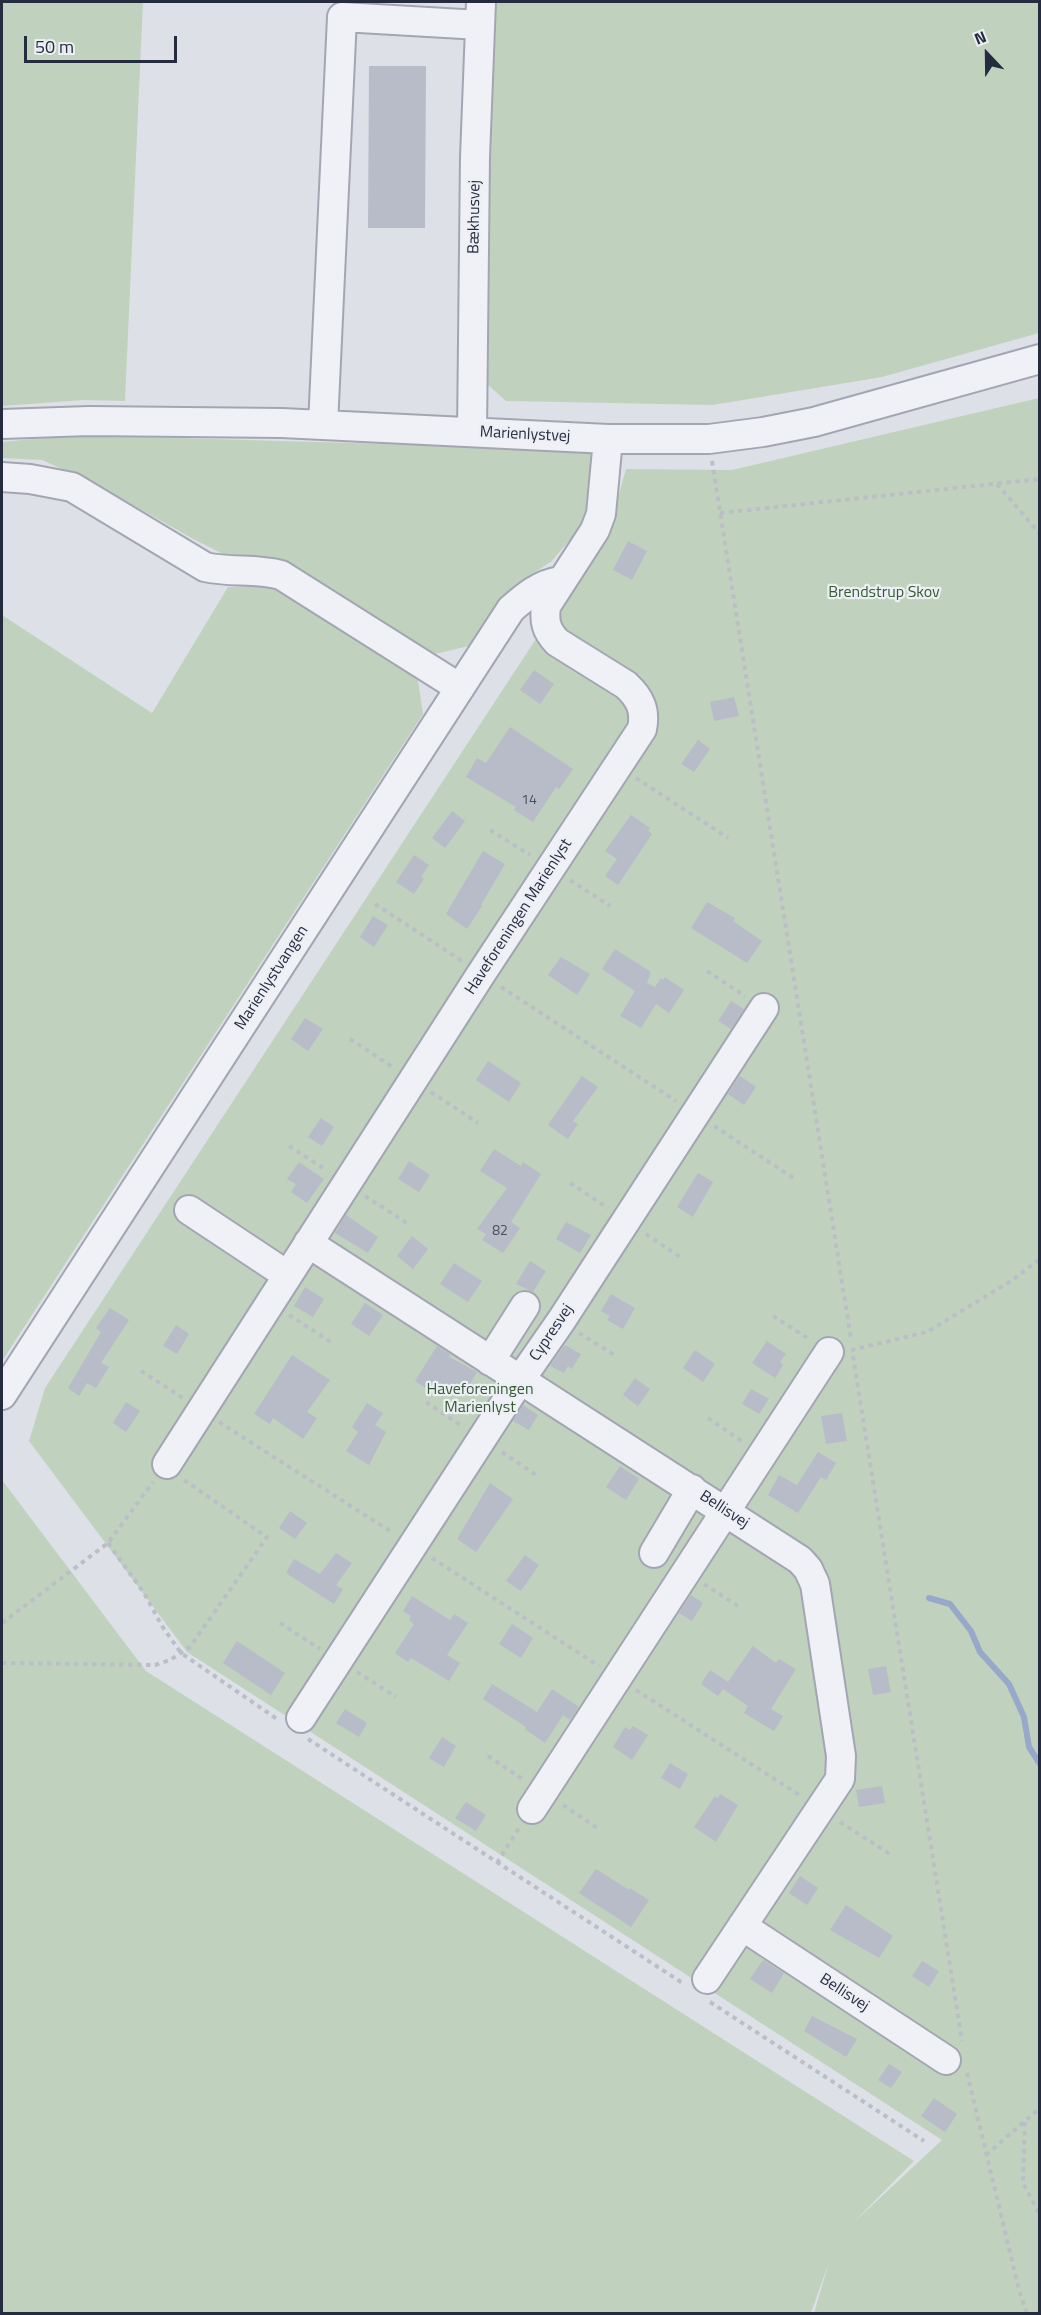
<!DOCTYPE html>
<html>
<head>
<meta charset="utf-8">
<style>
  body { margin:0 }
  #map { position:relative; width:1041px; height:2315px; overflow:hidden; background:#dee0e8; font-family:"Titillium Web",sans-serif }
  canvas { display:block }
  .frame { position:absolute; inset:0; border:3px solid #262c3f; pointer-events:none }
  .north { position:absolute; left:957px; top:24px; width:60px; height:60px; -webkit-text-stroke:4px #edeff5; paint-order:stroke; rotate:338deg; font-size:16px; font-weight:700; line-height:24px; text-align:center; color:#262c3f }
  .north::after { content:''; display:block; margin:auto; width:21px; height:27px; background:#262c3f; clip-path:polygon(50% 0,100% 100%,50% 72%,0 100%) }
  .scale { position:absolute; left:24px; top:36px; width:153px; height:27px; box-sizing:border-box; border:3px solid #262c3f; border-top:0; padding-left:8px; font-size:18px; line-height:21px; white-space:nowrap; color:#262c3f; -webkit-text-stroke:4px #edeff5; paint-order:stroke }
</style>
</head>
<body>
<div id="map">
<canvas width="1041" height="2315"></canvas>
<div class="frame"></div>
<div class="north">N</div>
<div class="scale">50 m</div>
</div>
<script>
const ctx = document.querySelector('canvas').getContext('2d');
ctx.lineJoin = 'round';
function paint(path, color) { ctx.fillStyle = color; ctx.fill(path, 'evenodd'); }
function stroke(path, color, width, dash) { ctx.strokeStyle = color; ctx.lineWidth = width; ctx.lineCap = dash ? 'butt' : 'round'; ctx.setLineDash(dash || []); ctx.stroke(path); }
function write(font, color, halo, rows, align = 'center') {
  ctx.font = font + ' "Titillium Web",sans-serif'; ctx.lineWidth = 4.5; ctx.setLineDash([]); ctx.textBaseline = 'middle'; ctx.strokeStyle = halo; ctx.fillStyle = color; for (const [text, x, y, turn = 0] of rows) {
    ctx.save(); ctx.translate(x, y); ctx.rotate((+turn || 0) * Math.PI / 180); ctx.textAlign = isNaN(turn) ? turn : align; if (halo) ctx.strokeText(text, 0, 0); ctx.fillText(text, 0, 0); ctx.restore();
  }
}
paint(new Path2D(`
  M2 2H143L125 401 84 400 2 406Z
  M492 2H1039V333L882 377 713 405 506 401 487 384Z
  M1039 398V2313H814L829 2262 811 2313H2V1480L146 1671 914 2161 853 2223 942 2140 187 1652 29 1441 45 1388 610 526 626 469 732 470Z
  M75 435 559 449 590 454 596 468 589 507 577 531 552 561 515 585 473 645 435 654 420 652 195 540 96 484 42 460 2 458V442Z
  M275 585 401 665 418 681 423 714 2 1361V615L152 713 228 587Z`), '#c0d2be');
stroke(new Path2D(`
  M929 1598 950 1604 971 1631 980 1652 1009 1684 1024 1717 1029 1747 1040 1764`), '#97a8ca', 6);
paint(new Path2D(`
  M369 66H426L425 228H368Z
  M628 541 647 551 632 580 613 570Z
  M534 670 554 684 540 704 520 690Z
  M734 697 739 716 714 721 710 702Z
  M510 727 573 769 559 789 556 787 533 822 514 810 516 807 466 777 477 758 486 763Z
  M698 740 710 749 694 772 681 764Z
  M452 811 465 821 445 848 432 838Z
  M631 815 650 828 648 831 652 834 618 885 605 876 617 859 605 851Z
  M483 851 505 864 481 905 482 906 467 929 446 914Z
  M414 855 429 865 421 877 424 879 414 894 396 882Z
  M707 902 735 918 733 921 762 941 747 963 691 928Z
  M373 916 388 925 374 947 360 937Z
  M615 949 651 972 647 983 655 987 661 978 663 980 665 977 684 990 669 1013 656 1004 641 1028 620 1016 635 991 602 969Z
  M561 957 590 974 577 995 548 975Z
  M731 1001 744 1009 731 1029 718 1021Z
  M305 1018 323 1029 308 1051 291 1039Z
  M488 1061 521 1083 509 1102 476 1080Z
  M582 1076 598 1087 573 1121 578 1124 568 1139 548 1125Z
  M740 1076 756 1087 744 1105 728 1094Z
  M321 1118 334 1127 322 1146 308 1137Z
  M494 1149 521 1166 523 1162 541 1174 511 1222 520 1228 503 1253 482 1240 486 1234 477 1229 507 1188 480 1171Z
  M409 1161 430 1175 419 1192 398 1179Z
  M299 1162 324 1179 307 1203 291 1192 296 1184 287 1179Z
  M698 1173 713 1182 693 1217 677 1207Z
  M346 1215 378 1237 368 1253 335 1233Z
  M566 1222 591 1235 580 1253 556 1239Z
  M412 1236 428 1249 413 1269 397 1256Z
  M530 1261 546 1271 533 1292 516 1284Z
  M454 1263 482 1281 468 1302 440 1284Z
  M305 1287 324 1299 313 1317 294 1306Z
  M611 1294 635 1308 623 1329 607 1320 610 1316 601 1311Z
  M365 1303 383 1315 369 1336 351 1324Z
  M110 1308 129 1320 101 1363 109 1367 96 1388 87 1383 79 1396 68 1388 101 1332 96 1328Z
  M176 1325 189 1334 177 1354 163 1346Z
  M767 1341 786 1354 780 1362 783 1365 775 1378 752 1363Z
  M565 1345 581 1354 572 1369 568 1366 564 1373 550 1366Z
  M437 1346 451 1355 449 1357 477 1372 463 1396 435 1380 429 1390 415 1381Z
  M695 1350 715 1364 703 1382 683 1368Z
  M292 1355 330 1380 307 1412 317 1418 303 1439 273 1418 270 1424 254 1414Z
  M635 1378 650 1389 638 1406 623 1395Z
  M751 1389 769 1399 759 1414 742 1404Z
  M126 1402 140 1411 126 1432 113 1423Z
  M367 1403 383 1413 375 1425 386 1432 369 1465 346 1451 358 1432 352 1427Z
  M523 1405 538 1415 529 1430 513 1421Z
  M842 1413 847 1441 826 1444 821 1416Z
  M818 1452 836 1463 826 1480 821 1477 798 1513 768 1495 779 1475 797 1485Z
  M620 1466 639 1479 626 1500 606 1487Z
  M490 1483 513 1499 476 1552 457 1539Z
  M290 1511 307 1523 295 1539 279 1528Z
  M336 1553 352 1563 336 1585 343 1589 334 1604 286 1573 294 1559 320 1574Z
  M525 1555 539 1565 521 1591 506 1581Z
  M691 1595 703 1603 692 1621 679 1613Z
  M412 1596 450 1620 454 1614 468 1623 447 1655 460 1663 449 1681 411 1658 408 1662 395 1653 414 1624 409 1620 411 1616 403 1611Z
  M512 1624 533 1638 521 1658 499 1644Z
  M237 1641 285 1673 271 1695 223 1663Z
  M753 1646 776 1663 779 1659 796 1669 771 1709 783 1716 774 1731 744 1713 748 1706 723 1689Z
  M886 1666 891 1692 873 1695 868 1669Z
  M710 1670 728 1682 718 1696 701 1684Z
  M492 1684 537 1712 552 1689 579 1707 570 1720 563 1715 545 1743 525 1729 526 1727 483 1699Z
  M345 1709 367 1723 359 1737 336 1723Z
  M633 1726 648 1735 632 1760 613 1747 625 1727 630 1730Z
  M442 1737 456 1746 444 1767 429 1758Z
  M670 1763 688 1774 680 1789 661 1778Z
  M882 1786 885 1803 859 1807 856 1790Z
  M720 1794 738 1805 716 1842 694 1827 715 1796 718 1798Z
  M466 1802 486 1815 476 1831 455 1818Z
  M596 1869 629 1890 630 1888 649 1900 631 1927 579 1893Z
  M800 1876 818 1888 807 1905 789 1893Z
  M846 1905 893 1936 879 1958 830 1930Z
  M763 1960 784 1973 772 1993 750 1979Z
  M922 1961 939 1971 929 1987 912 1976Z
  M812 2016 857 2039 846 2057 804 2031Z
  M889 2064 902 2072 891 2088 878 2080Z
  M934 2098 957 2114 945 2132 921 2116Z`), '#b8bbc8');
const minor = new Path2D(`
  M2 424 89 421 282 423 608 439H709L763 432 814 422 1040 359
  M323 425 342 17 480 25
  M472 432 475 157 481 2
  M2 477 30 479 72 487 205 567C231 573 254 568 281 575L460 688
  M189 1210 287 1275
  M308 1243 800 1560 808 1569 815 1584 841 1756 840 1779 707 1979
  M490 1361 525 1306
  M2 1395 511 609C526 596 540 584 560 581
  M167 1464 481 974 642 729C646 710 640 698 626 685L557 642C546 630 544 622 546 606L595 530 601 514 608 439
  M654 1553 692 1489
  M301 1718 520 1380 561 1321 764 1008
  M532 1809 829 1352
  M742 1926 946 2060`);
stroke(minor, '#a3a6b2', 32);
stroke(new Path2D(`
  M712 461 851 1339
  M997 484 1040 534
  M720 513 1040 479
  M636 778 728 838
  M490 830 530 855
  M570 880 610 906
  M375 904 462 961
  M707 971 745 996
  M501 987 676 1101
  M350 1039 394 1068
  M431 1092 478 1123
  M714 1126 795 1179
  M289 1146 326 1170
  M570 1183 608 1208
  M365 1196 410 1225
  M646 1234 680 1257
  M289 1315 331 1342
  M773 1316 809 1339
  M579 1333 616 1356
  M851 1350 927 1332 1011 1281 1040 1259
  M853 1356 962 2041
  M141 1371 183 1398
  M426 1402 463 1427
  M708 1418 743 1442
  M219 1422 393 1533
  M502 1452 539 1477
  M108 1543 144 1593 162 1626 181 1653 277 1719
  M432 1558 599 1666
  M704 1584 741 1608
  M2 1623 108 1543 153 1482
  M280 1623 320 1649
  M2 1663 155 1665 170 1660 190 1647 267 1537 184 1480
  M357 1672 396 1697
  M636 1690 801 1796
  M308 1739 684 1984
  M488 1756 524 1780
  M563 1805 600 1830
  M840 1822 893 1856
  M497 1863 519 1828
  M710 2002 924 2141
  M967 2073 1019 2290 1027 2314
  M1025 2122 1023 2183 1040 2215
  M986 2155 1040 2108`), '#bbbec6', 4, [4.5, 4.5]);
stroke(minor, '#f0f1f6', 28);
write('14px', '#4a5061', null, [
  ["14",529,801],
  ["82",500,1232]
]);
write('16px', '#262c3f', '#edeff5', [
  ["Bækhusvej",475,217,-89],
  ["Marienlystvej",525,435,3],
  ["Haveforeningen Marienlyst",519,917,-57],
  ["Marienlystvangen",272,978,-57],
  ["Cypresvej",552,1333,-56],
  ["Bellisvej",724,1510,33],
  ["Bellisvej",844,1993,33]
]);
write('16px', '#355b33', '#edeff5', [
  ["Brendstrup Skov",884,593],
  ["Haveforeningen",480,1390],
  ["Marienlyst",480,1408]
]);
</script>
</body>
</html>
